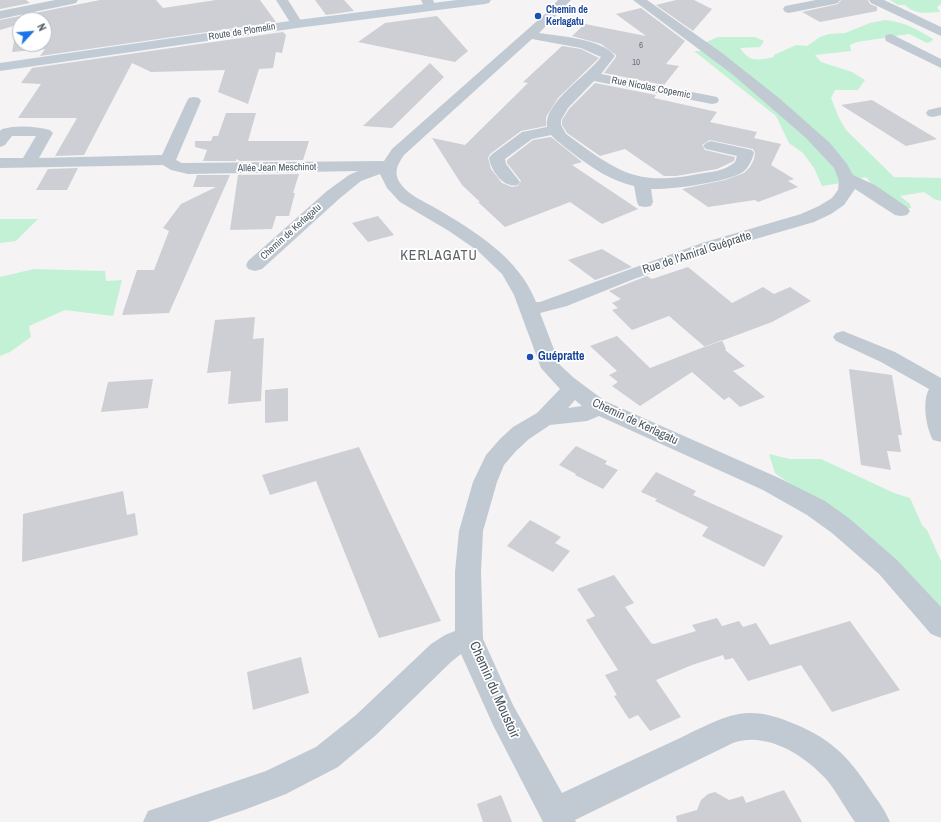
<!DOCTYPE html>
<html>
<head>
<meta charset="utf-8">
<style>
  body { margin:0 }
  #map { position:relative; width:941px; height:822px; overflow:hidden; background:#f5f3f3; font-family:"Archivo Narrow",sans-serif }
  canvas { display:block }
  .north { position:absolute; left:12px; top:12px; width:40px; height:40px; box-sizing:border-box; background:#fff; border:1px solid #b7bbc0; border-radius:50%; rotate:64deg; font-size:11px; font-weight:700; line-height:16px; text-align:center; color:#4a5661 }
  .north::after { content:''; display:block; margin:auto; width:14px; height:18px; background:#1a73e8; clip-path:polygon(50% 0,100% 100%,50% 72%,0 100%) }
</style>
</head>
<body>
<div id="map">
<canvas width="941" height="822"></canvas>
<div class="north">N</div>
</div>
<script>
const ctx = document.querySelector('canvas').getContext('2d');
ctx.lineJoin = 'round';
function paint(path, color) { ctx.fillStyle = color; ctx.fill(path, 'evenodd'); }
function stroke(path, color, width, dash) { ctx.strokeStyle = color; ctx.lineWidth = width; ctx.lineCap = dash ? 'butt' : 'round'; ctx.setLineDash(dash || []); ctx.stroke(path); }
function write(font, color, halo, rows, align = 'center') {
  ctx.font = font + ' "Archivo Narrow",sans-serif'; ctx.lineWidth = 3.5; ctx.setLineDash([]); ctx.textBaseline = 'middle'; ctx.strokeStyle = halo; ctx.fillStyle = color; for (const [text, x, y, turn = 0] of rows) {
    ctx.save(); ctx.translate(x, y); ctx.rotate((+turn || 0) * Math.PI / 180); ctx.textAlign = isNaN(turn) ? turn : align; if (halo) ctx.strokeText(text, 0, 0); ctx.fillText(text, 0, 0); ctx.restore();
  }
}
paint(new Path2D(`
  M890 0H941V4L937 7 940 12C926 13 916 15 905 5H898Z
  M885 20C902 21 919 30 933 39L932 41 927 43 909 34 857 42 850 45 851 51 815 55 821 62 852 72 865 80 858 90H835L831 98 839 118 846 130 894 177 941 178V201L934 199 924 192 900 196 910 204 911 208 893 213 876 203 879 193 866 177 847 182 822 186 814 168 803 153 789 143 776 116 694 51H714L704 43 718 37H755L764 41 760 47 740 48C750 63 758 60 774 57V55L796 45 807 46 820 37 829 34 845 33 870 23Z
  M0 219H38L16 241 0 243Z
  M34 269 105 271 106 281 122 280 113 316 65 310 29 326 31 337 10 352 0 356V277Z
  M769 454 790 459H821L894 493 910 498 922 525 927 530 941 561V613L808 497 775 473Z`), '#c3f1d5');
paint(new Path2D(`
  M0 0H26L30 3 0 9Z
  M100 0H156L163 8 216 0H260L276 22 40 56 45 49 12 52 17 25 0 30V20ZM20 20H44V44H20Z
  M315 0H344L354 11 326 15Z
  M676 0H694L712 9 693 31 656 5Z
  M841 0H868L870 4 877 7V11L820 22 802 12 838 4Z
  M641 8 685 41 666 64 679 66 664 85 604 73 616 57V55L601 44 572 36 585 24 646 36 616 14Z
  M437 16 468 51 455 62 358 42 385 23Z
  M283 32 286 35 282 53 276 52 273 68 259 69 248 104 218 92 225 70 151 72 132 63 84 155 55 156 77 118H18L41 84 21 83 32 68Z
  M562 46 581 49 599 58 558 98 546 117V126L521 131 490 154 488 158 491 169 502 183 512 187 518 186 521 181 507 163V160L533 140 551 137 582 162 572 165 638 209 602 224 570 202 505 227 478 202H480L462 185 432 138 465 145 528 83 523 82Z
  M430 63 444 77 392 128 363 126Z
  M595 83 656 95 654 98 717 112 710 122 757 132 754 138 781 144 771 165 794 179 788 181 798 187 758 202 755 200 708 207 682 189 725 180 744 173 750 167 754 159 755 153 753 149 710 140 702 145 705 150 735 157 734 161 717 169 676 176H664L625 149 600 156 567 133 562 125V120L569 109Z
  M872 100 937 139 906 146 841 105Z
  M226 113H256L248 141H309L303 160 240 161 236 159V161H203L207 150 195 147V141H211L213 136H218Z
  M78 168 67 190H36L48 169Z
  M299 174 293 193H295L289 216H276L272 229 230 230 238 175Z
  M197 175H230L169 313 122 315 137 270H154L169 231 163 228 181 204 216 187H193Z
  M378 216 394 235 368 242 352 223Z
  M602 249 632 267 595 280 568 260Z
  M688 267 732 303 763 287 774 294 790 287 811 301 772 322 705 347 669 316 632 330 612 310 618 308 612 303 621 299 609 291 647 276 652 279Z
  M255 317 253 339 264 338 261 401 228 404 231 371 207 373 215 320Z
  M617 336 650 368 722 340 726 349 725 350 745 366 733 371 765 397 740 407 729 397 724 400 692 372 640 406 612 386 618 382 609 375 617 371 590 346Z
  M849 369 892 375 902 435H898L901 452 887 451 891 470 861 465Z
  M153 379 148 408 101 412 108 382Z
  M288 388V421L265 423V390Z
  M576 446 607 461 605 464 618 470 603 489 575 475 576 474 559 465Z
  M359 447 385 503 441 621 379 638 316 481 270 495 262 475Z
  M656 472 696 491 693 495 783 536 764 567 702 536 708 527 655 501 657 499 641 492Z
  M123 491 127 515 135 513 138 535 22 562 23 514Z
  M530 520 561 537 555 543 570 551 553 572 507 546Z
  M614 575 634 603 625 607 651 643 654 644 696 631 692 625 717 618 722 626 739 621 743 627 756 623 770 645 850 621 900 690 832 712 801 665 748 681 733 658 725 660 723 655 692 665 656 680 681 717 650 731 638 715 629 719 614 696 617 695 605 675 618 670 586 620 595 616 577 589Z
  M301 657 309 693 253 710 247 672Z
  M784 790 802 822H677L676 816 697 810 701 800 708 794 715 792 729 800 743 796 746 803Z
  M501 795 512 822H483L477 804Z`), '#cdcfd5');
paint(new Path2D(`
  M55 0H78L76 3 72 4 0 19V11Z
  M276 0H288L303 24 301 27H293Z
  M421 0H433L436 7 434 10H426Z
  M558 0H571L539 33C558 36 603 39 615 56L601 74 712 96 717 97 719 100 717 103 712 104 594 81 568 108 561 120V125L566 134C616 170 634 187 698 174 711 172 725 171 735 162L737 156 706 149 703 146 706 143 711 141 752 150 754 153C752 160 749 167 743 172 728 182 670 190 651 189L653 202 651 206 645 207 639 206 637 202 634 186C604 179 580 159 556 140L551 135 532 139 505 159 506 164 520 182 518 185C504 189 491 171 489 158L491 155 522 132 547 127C543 103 588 75 601 57L581 48 532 39 404 155C398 164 393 172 400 183 408 195 425 202 437 209 476 232 519 258 536 302H540L702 243 801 214 819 206 832 198 838 190 839 181 834 168 806 138 732 74 633 0H647L722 53 779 98 830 143 847 164 853 175 875 185 907 207 910 211 907 215 901 216 895 215 855 189 844 205 831 214 814 222 714 251 634 279 567 306 540 313 560 365 574 378 605 401 779 478 825 501 850 519 897 560 941 607V638L931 634 879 574 832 533 807 515 763 490 599 416 587 421 550 425 529 439 516 451 504 465 497 482 483 531 481 572 483 639 513 705 562 793C600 775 639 757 678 739 697 730 718 718 739 714 755 711 772 715 787 721 829 737 847 754 871 791 878 801 885 810 890 822H855C845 808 837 792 826 779 804 755 766 731 733 743L575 820 576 822H543L493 725 461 654 451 662 376 735 338 767 286 794 244 810 208 822H143L148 811 266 771 316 747 356 715 431 644 445 635 455 631V572L459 531 473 482 486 455 500 439 513 427 537 413 560 389 541 368 514 295 502 274 478 251 449 231 400 202 387 188 380 174 361 181 339 199 262 269 255 271 248 269 246 265 248 261 327 191 349 175 358 171 188 174 171 170 163 165 0 168V158H23L36 136H12L5 145 0 147V131L2 129C17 125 35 126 50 130L53 133 39 158 162 155 187 101 189 98 194 97 199 98 201 101 176 160 182 163 384 161 392 149 545 14ZM575 400 582 406 568 408Z
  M816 0H840L838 3 834 4 789 13 785 12 783 9 785 6Z
  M869 0H884L941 27V36L871 3Z
  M891 34 941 59V68L886 41 885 38 886 35Z
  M941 107V115L933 117 928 116 926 113 928 110Z
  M843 331 895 352 941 378V442L933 440C926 428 922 401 929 389L881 362 836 341 833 337 836 333Z`), '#c1cad2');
paint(new Path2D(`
  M457 0H491L489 3 485 4 297 28 0 71V63L297 20Z`), '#c1cbd6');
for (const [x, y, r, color] of [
  [538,16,4,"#1a4fb4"],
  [530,357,4,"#1a4fb4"]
]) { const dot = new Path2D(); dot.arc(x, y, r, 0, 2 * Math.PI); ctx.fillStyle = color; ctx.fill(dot); stroke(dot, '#fff', 1.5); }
write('9px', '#6b747e', null, [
  ["6",641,46],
  ["10",636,63]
]);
write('bold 10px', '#164399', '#fff', [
  ["Chemin de",546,10],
  ["Kerlagatu",546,22]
], 'left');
write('10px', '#4a5661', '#fff', [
  ["Route de Plomelin",242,32,-9],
  ["Rue Nicolas Copernic",651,88,11],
  ["Allée Jean Meschinot",277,168,-1],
  ["Chemin de Kerlagatu",291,232,-42]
]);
write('12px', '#4a5661', '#fff', [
  ["Rue de l'Amiral Guépratte",697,253,-18],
  ["Chemin de Kerlagatu",635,422,25]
]);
write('bold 12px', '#164399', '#fff', [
  ["Guépratte",538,357]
], 'left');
ctx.letterSpacing = '1px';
write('14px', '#5f6368', '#fff', [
  ["KERLAGATU",439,256]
]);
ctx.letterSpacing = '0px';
write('14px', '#4a5661', '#fff', [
  ["Chemin du Moustoir",494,690,66]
]);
</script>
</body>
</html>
